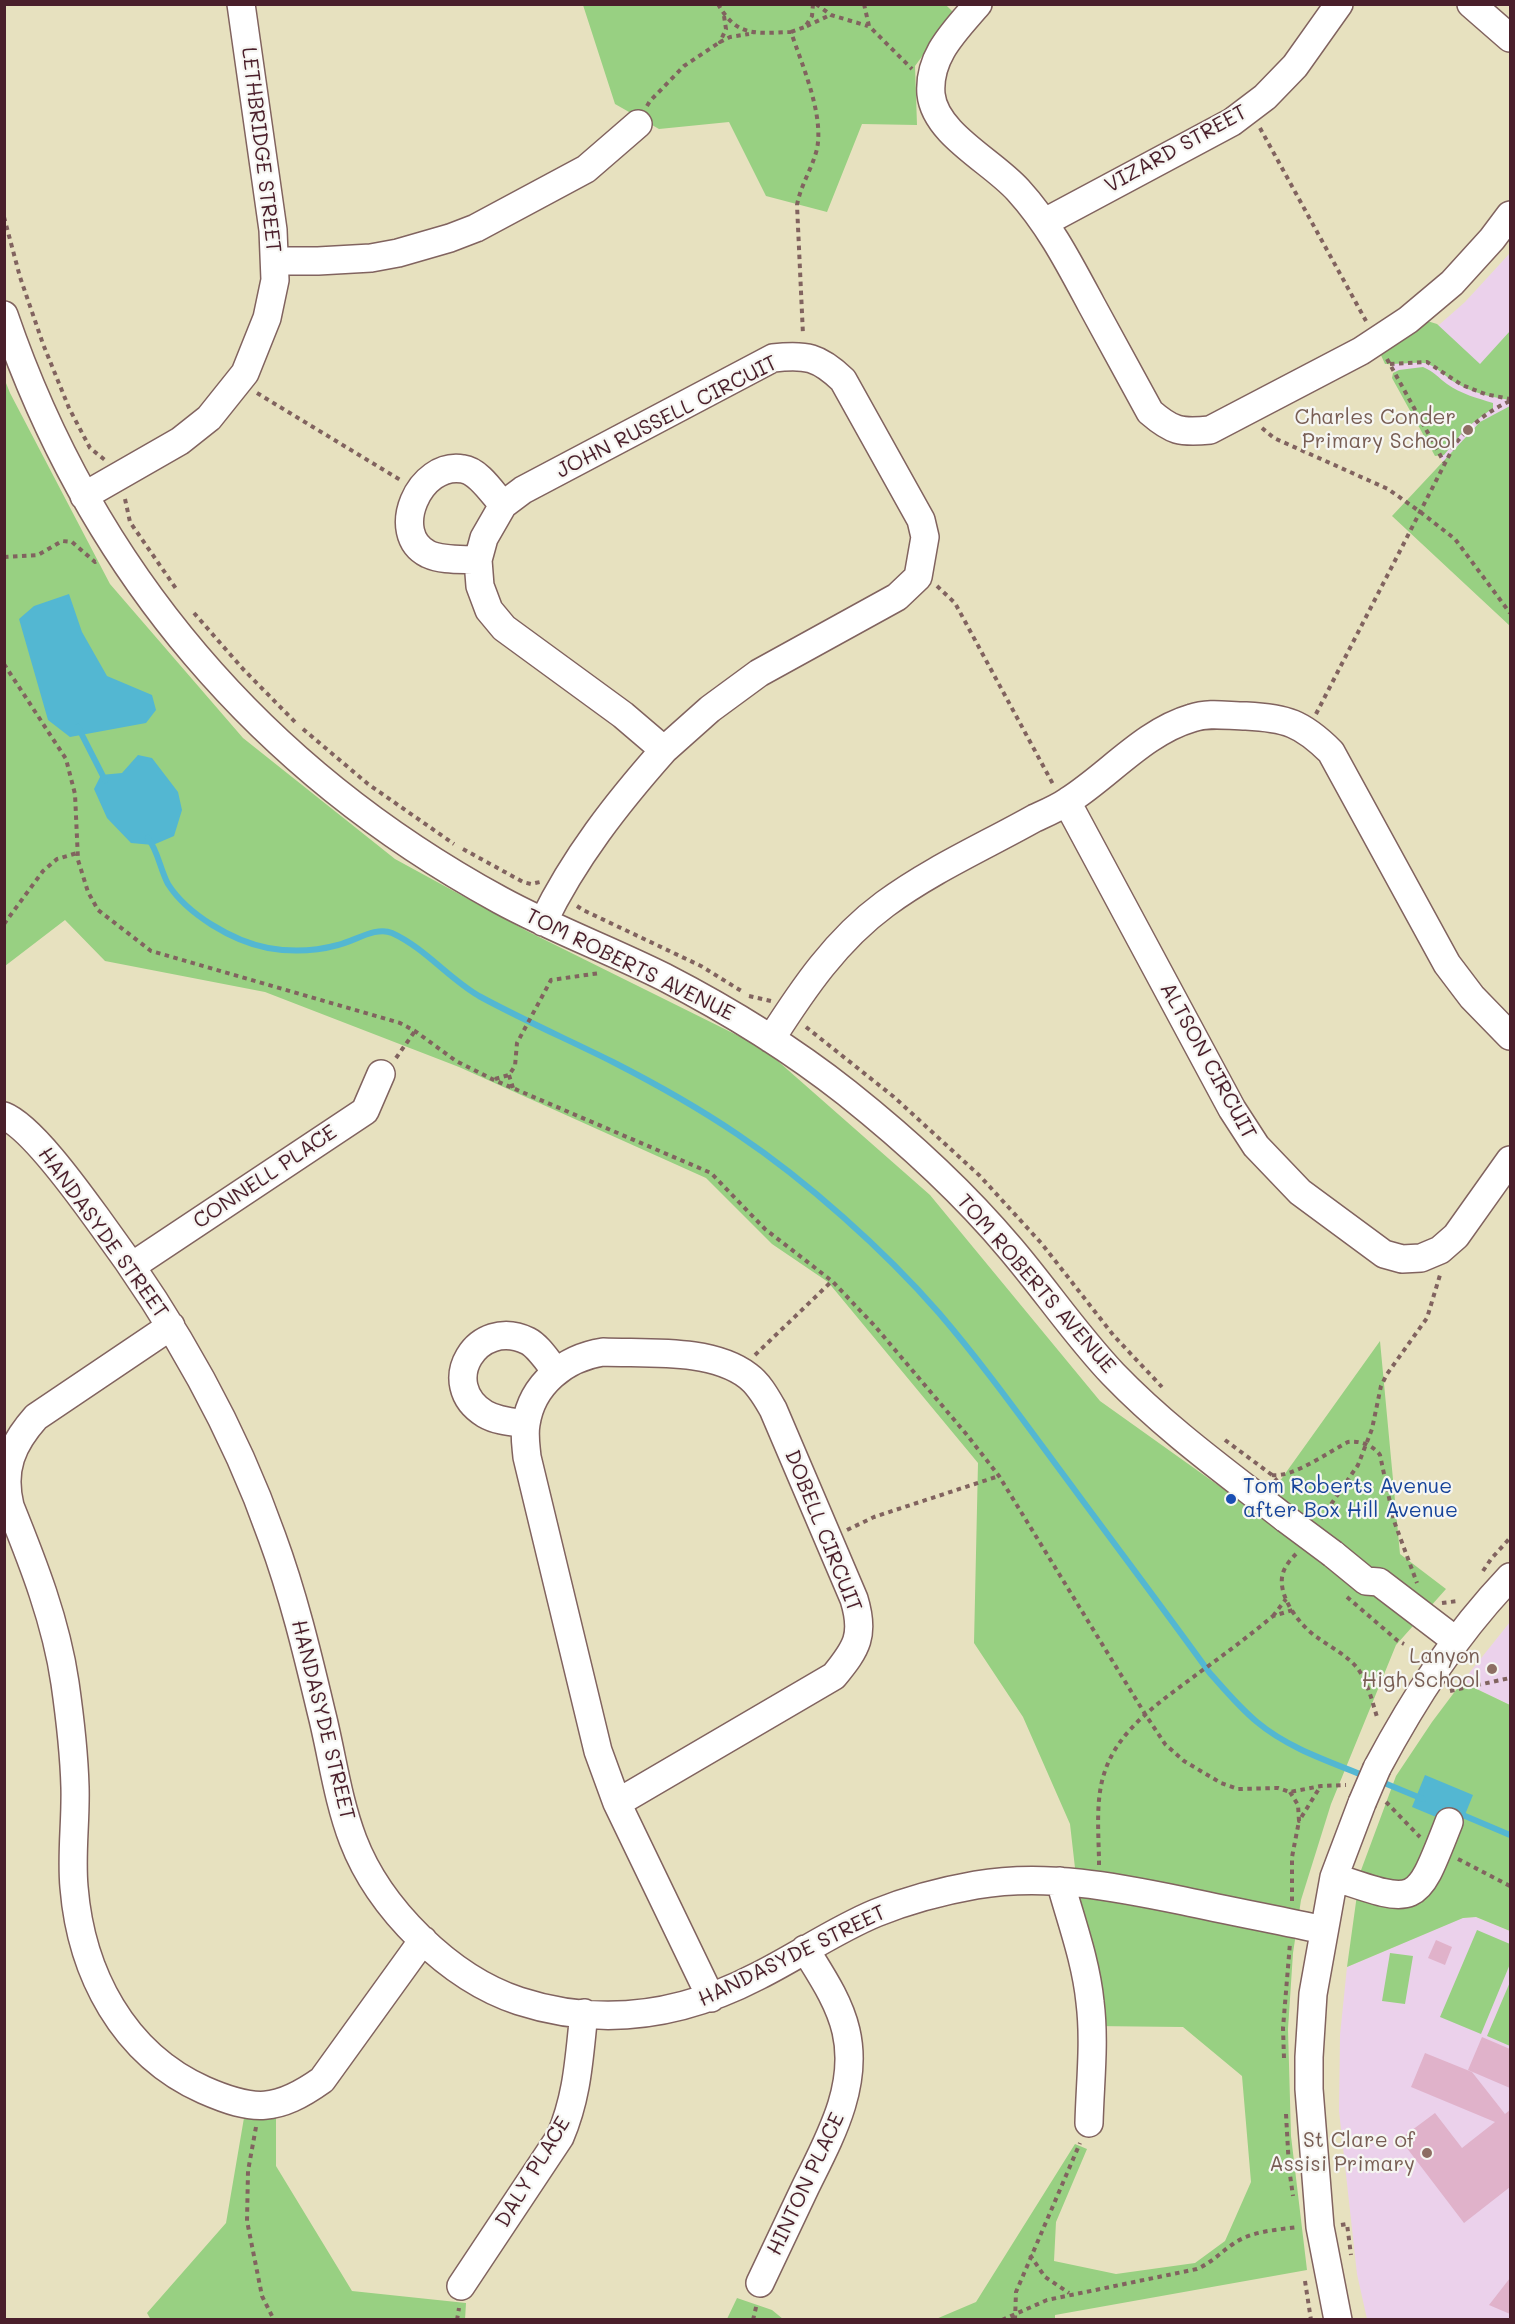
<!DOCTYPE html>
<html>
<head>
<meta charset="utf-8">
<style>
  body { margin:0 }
  #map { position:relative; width:1515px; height:2324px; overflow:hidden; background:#e7e1bf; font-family:Mali,sans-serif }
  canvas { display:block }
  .frame { position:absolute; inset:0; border:6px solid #4a1f2b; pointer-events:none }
</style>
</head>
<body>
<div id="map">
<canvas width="1515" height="2324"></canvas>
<div class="frame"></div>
</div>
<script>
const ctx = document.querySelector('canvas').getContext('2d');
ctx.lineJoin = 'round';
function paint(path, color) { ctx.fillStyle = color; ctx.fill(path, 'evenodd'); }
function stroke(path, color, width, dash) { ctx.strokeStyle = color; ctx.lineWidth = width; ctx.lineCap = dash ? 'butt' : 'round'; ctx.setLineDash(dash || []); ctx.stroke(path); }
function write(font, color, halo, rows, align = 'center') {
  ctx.font = font + ' Mali,sans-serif'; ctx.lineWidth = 4.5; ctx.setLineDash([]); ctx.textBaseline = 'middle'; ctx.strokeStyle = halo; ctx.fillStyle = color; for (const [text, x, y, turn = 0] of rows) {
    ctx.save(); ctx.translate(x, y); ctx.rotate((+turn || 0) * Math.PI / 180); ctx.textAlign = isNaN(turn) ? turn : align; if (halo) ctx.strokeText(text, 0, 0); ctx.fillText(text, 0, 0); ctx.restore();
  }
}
paint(new Path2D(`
  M1510 253V563L1463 500 1389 361 1440 324 1465 302Z
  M1510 1622V1705L1462 1682Z
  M1476 1917 1510 1931V2319H1367L1357 2274 1339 2111 1340 2035 1347 1967 1462 1918Z`), '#ebd1eb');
paint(new Path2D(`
  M945 4 954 13 915 66 917 125 862 124 827 212 766 196 729 122 659 129 615 104 583 5Z
  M1424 320 1437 324 1480 364 1510 331V400C1491 397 1473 393 1456 383 1447 378 1438 368 1428 364 1419 361 1397 365 1385 364L1380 353Z
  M1423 367C1433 371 1439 378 1447 384 1461 394 1477 398 1493 403V408L1466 428 1444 455 1435 456 1392 378 1393 373 1399 370Z
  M4 378 10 393 110 584 243 738 395 859 527 931 763 1048 930 1195 1100 1401 1257 1513 1380 1341 1400 1554 1446 1589 1396 1645 1331 1804 1301 1900 1293 1953 1288 2029 1291 2136 1307 2270 1055 2315V2319H936L976 2302 1075 2144 1087 2149 1056 2222 1054 2261 1116 2274 1195 2263 1225 2241 1251 2182 1242 2076 1183 2027 1093 2026 1070 1824 1023 1717 974 1643 978 1463 828 1282 772 1244 706 1178 459 1067 265 992 105 961 65 920 5 966Z
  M1510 406V626L1392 516 1480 422Z
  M1462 1682 1510 1705V1931L1476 1917 1463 1918 1347 1967 1360 1873 1396 1776 1432 1722Z
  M1477 1930 1510 1944V1964L1481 2034 1440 2017Z
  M1390 1953 1413 1956 1405 2004 1382 2001Z
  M1510 1982V2046L1487 2036Z
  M245 2112 276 2118V2166L352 2291 466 2303 465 2320H151L147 2313 226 2223Z
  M737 2298 772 2310 783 2319H727Z`), '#98d082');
paint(new Path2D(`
  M69 594 82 632 107 676 152 695 156 710 146 723 70 737 48 720 19 619 34 606Z
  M138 755 152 758 178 792 182 810 174 836 153 845 131 843 107 818 94 789 101 775 122 773Z
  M1425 1775 1473 1795 1460 1827 1412 1807Z`), '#53b7d2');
stroke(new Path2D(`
  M78 727 105 780
  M148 838C158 851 160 869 168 884 187 914 232 941 268 948 290 952 316 951 338 945 355 941 376 926 392 933 425 948 448 978 479 996 523 1020 569 1040 613 1062 656 1084 697 1107 737 1134 807 1181 884 1250 939 1313 987 1369 1030 1430 1074 1489 1119 1550 1165 1611 1209 1672 1225 1690 1239 1707 1257 1722 1288 1748 1328 1761 1365 1776
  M1377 1780 1423 1799
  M1458 1813 1510 1835`), '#53b7d2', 6);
paint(new Path2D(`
  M1436 1940 1452 1947 1445 1965 1428 1958Z
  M1482 2037 1510 2049V2088L1468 2070Z
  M1425 2053 1472 2072 1505 2114 1510 2110V2187L1464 2223 1400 2139 1435 2113 1462 2148 1495 2122 1411 2087Z
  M1510 2278V2314L1489 2305Z`), '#e0b2ca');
const minor = new Path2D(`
  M978 4C955 31 928 56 931 94 935 134 992 161 1018 190 1049 224 1069 263 1091 304 1111 340 1130 376 1150 412 1172 431 1180 433 1210 430L1361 351 1408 320 1452 283 1492 239 1510 215
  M1471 4 1510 38
  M1045 222 1232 122 1265 97 1295 66 1339 4
  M275 261H318L371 258 398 253 450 238 476 228 586 169 638 124
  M4 315C92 572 262 770 500 900 553 929 610 950 664 977 728 1010 790 1048 847 1093 906 1140 962 1191 1010 1248 1045 1289 1076 1335 1113 1374 1166 1429 1226 1472 1286 1519
  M84 496 180 441 209 418 245 373 267 318 275 280 273 230 241 4
  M478 560C462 559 443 561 428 554 388 534 419 461 463 469 479 471 493 494 503 505
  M1067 802 1232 1109 1256 1146 1300 1192 1384 1254 1402 1259 1421 1258 1440 1250 1456 1236 1510 1160
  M543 922C574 858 617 803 664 750L623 715 504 628 489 610 480 586 478 560 484 538 503 505 523 490 773 358C806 354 819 357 843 380L921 520 925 537 918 577 897 597 759 673 710 709 664 750
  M771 1039C803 989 836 940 885 904 931 870 985 846 1035 818 1046 813 1058 808 1068 801 1109 775 1144 732 1192 718 1209 712 1228 716 1246 716 1286 718 1302 723 1331 752L1447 964 1472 997 1510 1036
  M4 1116C32 1127 80 1195 99 1221 171 1318 232 1423 272 1537 293 1594 307 1652 321 1711 332 1754 337 1798 353 1840 379 1908 449 1978 519 2001 602 2028 683 2015 758 1976 798 1956 835 1930 876 1913 908 1900 942 1891 976 1885 1046 1873 1116 1887 1184 1901 1230 1911 1277 1920 1324 1930
  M132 1266 365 1111 381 1074
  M171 1326 36 1417C12 1444 1 1469 10 1506 33 1563 56 1621 65 1683 70 1718 74 1752 75 1787 76 1820 71 1854 74 1887 81 1973 123 2054 204 2090 254 2112 277 2112 322 2080L423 1940
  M526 1424C512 1422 497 1421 485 1414 436 1384 477 1316 528 1341 538 1346 548 1362 556 1371
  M1333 1554 1366 1581 1379 1582 1455 1640
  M1377 1768C1415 1697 1455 1635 1510 1577
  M617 1803 598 1751 527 1457C526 1446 524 1435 526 1424 532 1384 565 1358 603 1352 648 1354 711 1348 748 1376 759 1384 766 1397 773 1409L854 1599C865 1635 857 1648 834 1676L617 1803 711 1998
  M1334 1877C1419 1906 1416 1906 1449 1822
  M1060 1881C1071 1921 1086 1961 1090 2002 1095 2042 1090 2083 1089 2123
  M760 2283C775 2251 790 2219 805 2188 829 2139 859 2087 846 2031 839 2001 821 1975 805 1949
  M461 2286 560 2137C578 2095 579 2057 584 2013
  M1338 2320 1320 2227 1309 2089V2057L1313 1994 1334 1877 1362 1803`);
stroke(minor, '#81635f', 30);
stroke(new Path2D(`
  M718 4C737 38 757 33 791 32 802 65 824 114 817 149 812 169 801 184 797 205L803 335
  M813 4 812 16 805 27 830 15
  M816 4 831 15 868 26
  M864 4 869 26 912 69
  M724 16 726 29 720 42 730 37 749 34
  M791 32 805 27
  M647 106 650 101 684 66 720 42
  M1260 128 1366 321
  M4 217 20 277 43 344 69 408 90 448 105 460
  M1387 359 1444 462
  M1390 364 1427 362 1462 385 1485 394 1510 399
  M257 393 402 481
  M1262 428 1274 438 1388 489 1419 511 1455 539 1510 613
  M125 499 130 522 177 590
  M4 557 38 555 62 541 72 542 95 562 99 560
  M937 586 955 603 1054 786
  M194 613 243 669 297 724
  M4 664 66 759 75 794 78 860 88 892 98 910 151 951 400 1023 415 1031 456 1061 494 1080 711 1173 765 1229 832 1281 874 1325 967 1435 999 1476 1145 1714 1165 1744 1184 1761 1221 1783 1238 1789 1278 1788 1290 1792 1321 1786 1346 1785
  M1316 714 1455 444C1471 425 1488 411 1510 401
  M303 729 368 784 454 844
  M463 849 523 882 531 884 540 882
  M577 906 583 910 701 966 743 992
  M4 924 43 871 57 859 77 853
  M749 996 771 1001
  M806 1027 894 1097 980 1176 1042 1244 1114 1336 1162 1387
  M396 1058 415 1031
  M509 1075 513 1088
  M495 1079 509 1075 515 1066 517 1043 551 980 600 973
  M755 1355 832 1281
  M1225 1440 1272 1475 1278 1482
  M1272 1475C1293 1478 1330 1451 1348 1442 1360 1440 1374 1446 1380 1455L1394 1521 1417 1583
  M1321 1519 1358 1465 1372 1429 1381 1386 1387 1374 1427 1318 1440 1275
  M847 1530 874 1517 999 1476
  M1296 1554C1291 1559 1285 1566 1283 1573 1276 1595 1300 1626 1318 1638 1332 1648 1348 1656 1358 1669 1368 1683 1372 1701 1377 1717
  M1483 1571 1491 1559 1510 1538
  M1347 1597 1398 1641 1404 1644
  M1442 1603 1458 1601
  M1273 1616 1286 1599
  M1450 1691 1510 1678
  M1290 1792 1298 1805 1299 1821 1320 1787
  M1386 1802 1420 1837
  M1458 1859 1510 1886
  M1099 1865C1099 1836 1095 1802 1104 1774 1118 1728 1163 1700 1200 1672 1225 1654 1249 1636 1273 1616L1293 1610
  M1292 1901V1857L1299 1821
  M1284 2058 1283 2028 1290 1943
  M1286 2114 1289 2168 1293 2196
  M256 2127 248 2171 247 2221 262 2296 274 2320
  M1341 2225 1347 2224 1351 2255
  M1030 2255 1045 2277 1069 2293
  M1305 2281 1311 2320
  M457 2320 459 2308
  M753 2320 757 2303
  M1002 2320 1047 2300 1197 2269C1211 2263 1220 2253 1233 2244 1251 2231 1276 2230 1298 2227
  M1015 2320 1016 2292 1080 2143`), '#81635f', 4, [4.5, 4.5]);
stroke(minor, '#fff', 27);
const minorBridge = new Path2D(`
  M1286 1519 1333 1554
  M1362 1803 1377 1768`);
stroke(minorBridge, '#81635f', 30, []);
stroke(minorBridge, '#fff', 27);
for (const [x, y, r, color] of [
  [1468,430,6,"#8d6e63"],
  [1231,1499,6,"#1a4fb4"],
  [1492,1669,6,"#8d6e63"],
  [1427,2153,6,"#8d6e63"]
]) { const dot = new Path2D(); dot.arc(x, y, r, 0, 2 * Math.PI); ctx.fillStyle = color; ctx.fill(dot); stroke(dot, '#f6f6f2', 2); }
write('21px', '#4a1f2b', '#f6f6f2', [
  ["VIZARD STREET",1176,149,-29],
  ["LETHBRIDGE STREET",261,150,83],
  ["JOHN RUSSELL CIRCUIT",667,417,-27],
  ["TOM ROBERTS AVENUE",630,965,26],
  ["ALTSON CIRCUIT",1208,1061,61],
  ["CONNELL PLACE",265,1177,-34],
  ["HANDASYDE STREET",103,1233,54],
  ["TOM ROBERTS AVENUE",1036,1284,49],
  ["DOBELL CIRCUIT",823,1531,68],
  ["HANDASYDE STREET",323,1720,76],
  ["HANDASYDE STREET",792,1956,-26],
  ["DALY PLACE",533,2172,-59],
  ["HINTON PLACE",806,2184,-65]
]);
write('21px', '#785e54', '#f6f6f2', [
  ["Charles Conder",1456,418],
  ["Primary School",1456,442],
  ["Lanyon",1480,1657],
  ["High School",1480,1681],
  ["St Clare of",1415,2141],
  ["Assisi Primary",1415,2165]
], 'right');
write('21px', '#164399', '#f6f6f2', [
  ["Tom Roberts Avenue",1243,1487],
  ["after Box Hill Avenue",1243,1511]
], 'left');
</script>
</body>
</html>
